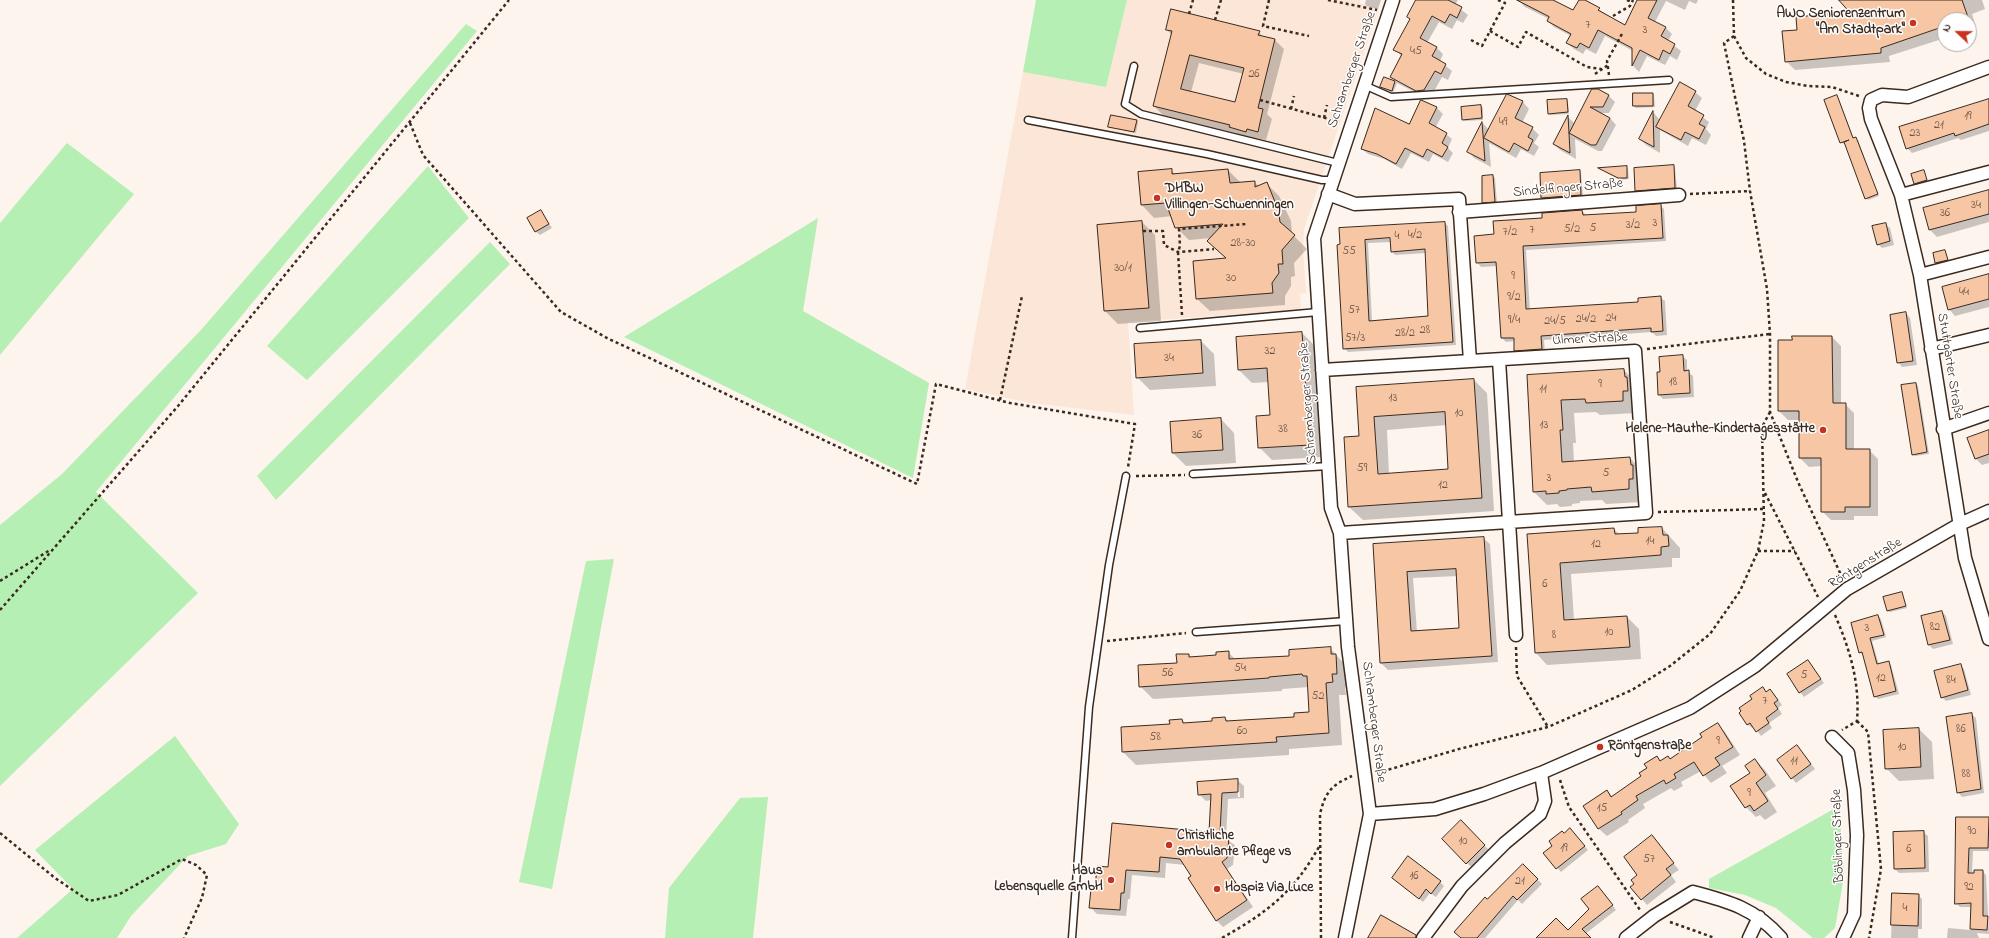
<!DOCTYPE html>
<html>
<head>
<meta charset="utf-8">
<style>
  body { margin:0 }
  #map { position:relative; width:1989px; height:938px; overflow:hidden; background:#fdf4ed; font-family:"Indie Flower",sans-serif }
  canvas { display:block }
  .north { position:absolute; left:1937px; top:12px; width:40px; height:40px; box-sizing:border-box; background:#fff; border:1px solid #b1aaa5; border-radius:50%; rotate:292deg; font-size:11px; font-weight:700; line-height:16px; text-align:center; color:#3b2a1e }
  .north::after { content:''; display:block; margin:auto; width:14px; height:18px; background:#c8321e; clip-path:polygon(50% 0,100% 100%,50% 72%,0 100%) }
</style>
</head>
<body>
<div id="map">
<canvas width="1989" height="938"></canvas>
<div class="north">N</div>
</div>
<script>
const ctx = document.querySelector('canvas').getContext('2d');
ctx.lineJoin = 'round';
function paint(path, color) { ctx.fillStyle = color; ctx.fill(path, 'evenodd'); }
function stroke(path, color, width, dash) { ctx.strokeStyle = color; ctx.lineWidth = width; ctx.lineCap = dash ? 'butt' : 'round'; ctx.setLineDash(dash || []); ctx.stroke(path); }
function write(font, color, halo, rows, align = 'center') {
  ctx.font = font + ' "Indie Flower",sans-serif'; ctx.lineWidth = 3; ctx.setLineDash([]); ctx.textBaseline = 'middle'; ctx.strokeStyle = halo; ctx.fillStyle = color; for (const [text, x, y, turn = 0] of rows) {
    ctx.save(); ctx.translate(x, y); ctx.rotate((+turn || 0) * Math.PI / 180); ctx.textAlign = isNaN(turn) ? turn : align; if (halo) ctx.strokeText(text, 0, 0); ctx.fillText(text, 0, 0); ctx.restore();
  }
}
paint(new Path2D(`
  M1127 0H1360V3L1379 8 1304 229 1303 249 1306 293 1300 294 1301 310 1128 322 1134 415 1031 403 965 389 1023 72 1106 87Z`), '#fbe6d7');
paint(new Path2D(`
  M1036 0H1127L1106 87 1023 72Z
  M466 24 477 31 96 492 198 593 0 786V525L62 474 201 330Z
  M67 143 134 194 0 355V223Z
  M428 166 469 218 307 380 267 346Z
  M818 218 803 311 929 383 913 478 624 337Z
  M490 242 510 264 276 500 257 476Z
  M614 559 552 889 519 882 586 561Z
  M175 736 239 824 226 844 188 856 131 916 117 938H17L73 889 35 850Z
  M768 797 753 938H665L669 888 740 798Z
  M1839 806 1844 876 1835 928 1824 938H1813L1776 908 1745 895 1709 888V879Z`), '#b5efb4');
paint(new Path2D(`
  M1366 0H1381L1378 9 1367 6 1365 4Z
  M1417 0H1458L1455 5 1468 15 1463 23 1457 20 1452 29 1439 22 1427 43 1437 48 1443 54 1440 61 1452 71 1448 80 1442 77 1431 97H1424L1397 83 1393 93 1382 87 1385 78 1397 82 1391 77 1401 56 1395 49 1411 19Z
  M1518 0H1554L1574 12 1580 0H1583L1626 26 1639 0H1698L1696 4 1689 1 1685 10 1666 1 1655 22 1665 27 1672 34 1668 41 1681 51 1677 60 1670 56 1665 65 1647 56 1639 72 1633 66V51L1605 36 1596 54 1586 49 1583 54 1574 49 1567 43 1571 36 1554 27 1548 21 1549 19 1525 7Z
  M1840 0H1982L1985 9 1972 14 1976 27 1969 30V20H1945V38L1889 56 1890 62 1795 70 1786 61 1798 31 1851 13Z
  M1167 30 1259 32 1264 38 1275 40 1284 49 1267 114 1272 119 1266 140 1255 138V140L1239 136 1236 133 1163 115 1154 106 1172 35ZM1199 63 1244 74 1236 103 1191 92Z
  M1593 90 1609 96 1615 102 1609 113H1600L1610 118 1616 125 1602 151H1598L1575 139 1576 159 1560 150 1554 144 1568 117 1575 124Z
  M1695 92 1702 98 1695 111 1709 122 1706 129 1711 135 1706 145 1692 138 1688 146 1660 130V153L1646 145 1640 139 1654 113 1660 120Z
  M1653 94 1654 95 1655 107 1636 108 1634 106Z
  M1507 96 1523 102 1529 109 1522 123 1532 128 1539 135 1534 143 1539 147 1534 156 1521 149 1516 158 1489 143 1491 167 1474 158 1468 151 1483 123 1489 130Z
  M1837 96 1854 139 1858 140 1879 196 1868 200 1845 143 1843 144 1841 142Z
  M1989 99V131L1961 140 1958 138 1912 153 1907 148Z
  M1567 100 1568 102 1569 114 1550 115 1548 113Z
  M1422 101 1437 108 1443 114 1435 128 1446 134 1452 139 1448 148 1453 153 1448 162 1433 154 1429 162 1411 153 1402 169 1384 159 1368 154 1362 149 1409 125Z
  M1481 106 1483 108V120L1465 121 1463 119Z
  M1136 121 1138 122 1136 133 1109 127Z
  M1674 166 1675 168 1677 189 1638 192 1636 190Z
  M1626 167 1628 169 1629 179 1620 180 1600 169Z
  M1171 170 1176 175 1228 170 1241 183 1254 182 1259 186 1267 184 1279 196 1291 221 1292 234 1307 249 1294 263 1295 276 1291 277V286L1285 296V305L1210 311 1197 299 1227 259 1209 241 1212 238 1189 240 1176 227 1172 216 1154 218 1142 205 1139 173Z
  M1924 171 1928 182 1917 185 1915 183Z
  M1580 172 1581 173 1583 197 1544 200 1542 198Z
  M1493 176 1495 178 1497 203 1485 204 1483 202Z
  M1989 191V222L1937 237 1930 230 1924 208Z
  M1660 205 1664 209 1666 241 1526 250 1530 310 1639 303 1660 297 1665 301 1667 335 1656 336 1652 332 1544 340 1545 353 1519 354 1515 350V341L1506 342 1502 338 1497 266 1481 267 1477 262 1495 235 1544 219 1582 211 1586 215 1638 213Z
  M541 211 552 228 540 235 535 231Z
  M1142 222 1155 235 1161 321 1118 324 1105 311Z
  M1445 223 1448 226 1456 345 1348 352 1344 348 1340 229ZM1391 242 1392 251 1395 255 1426 253 1429 317 1372 321 1368 243Z
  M1885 224 1890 228 1894 245 1882 248 1878 244Z
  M1945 251 1949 262 1938 265 1934 253Z
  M1989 274V307L1955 316 1949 309Z
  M1906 313 1910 318 1917 365 1902 367 1898 362Z
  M1302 333 1315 346 1322 457 1272 460 1259 447 1271 416 1269 382 1252 383 1239 370Z
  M1832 337 1841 346V404H1845L1854 413V450H1869L1878 459V516H1854V520H1831L1822 511V466L1809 467 1800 458V420H1788L1779 411Z
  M1201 341 1214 354 1216 386 1150 390 1137 377Z
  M1682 356 1687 360V371L1693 376 1694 397 1663 399 1659 395 1661 373Z
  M1624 370 1637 383 1636 413 1600 415 1596 412 1574 413 1576 443H1573L1574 462 1630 458 1643 472 1642 502 1606 504 1602 500 1580 501V503L1572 504V506L1560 507 1557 504 1547 505 1534 492 1528 376Z
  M1474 380 1487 393 1494 511 1363 520 1349 507 1360 437 1357 388ZM1447 425 1450 470 1389 474 1387 430Z
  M1916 384 1918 386 1929 454 1915 456 1913 454Z
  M1221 419 1234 433 1236 463 1186 466 1173 453Z
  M1989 431V463L1982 465 1976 459 1968 439Z
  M1662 528 1680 548V558H1672V567L1571 574 1574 620 1627 617 1639 629 1641 659 1547 665 1536 653 1528 535 1614 529 1620 535 1639 533Z
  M1483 538 1490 544 1498 662 1388 670 1381 663 1374 545ZM1458 576 1460 629 1417 632 1413 578Z
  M1901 593 1907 608 1890 612 1888 611Z
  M1942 612 1946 616 1953 644 1933 649 1929 645Z
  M1878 616 1881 619 1886 637 1872 641 1879 665 1888 662 1891 665 1899 694 1878 699 1875 696 1863 655 1860 652Z
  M1330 648 1348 668 1350 687H1345L1346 695H1339L1342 745 1289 749V755L1136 765 1123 752 1182 720 1185 723 1213 722 1225 718 1229 722 1295 718 1310 713 1309 687 1282 689V691L1153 699 1140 686 1178 664 1189 655 1192 658 1217 656 1228 652 1236 660 1290 657Z
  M1808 661 1824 683 1804 697 1800 692Z
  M1960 665 1964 669 1971 695 1946 701 1942 697Z
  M1763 689 1766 692 1770 690 1774 694 1782 705 1778 708 1782 714 1769 723 1772 728 1761 736 1754 727 1752 728 1747 724 1754 700Z
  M1971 714 1976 718 1984 793 1962 797 1958 792Z
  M1717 724 1725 732 1740 755 1722 766 1727 773 1711 783 1701 771 1681 782 1683 786 1674 791 1671 788 1643 804 1645 808 1628 820 1629 822 1607 836 1599 829 1584 806 1607 791 1613 797 1643 776 1657 757 1661 761 1670 759 1704 738Z
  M1919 729 1932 742 1934 779 1899 781 1886 768Z
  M1797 746 1815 769 1796 783 1778 760Z
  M1755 760 1765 770 1776 786 1765 793 1777 812 1765 820 1760 815 1756 817 1746 807 1751 773Z
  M1237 780 1244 786V798L1228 799 1226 839 1235 845 1233 865 1227 869 1253 907 1223 927 1216 920 1185 865 1166 863 1165 878 1132 875 1130 899H1128L1126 916 1097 914 1090 907 1096 891 1109 868 1209 833 1211 800 1206 801 1199 794ZM1237 785H1239L1240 797H1238Z
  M1957 818 1989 819V851H1973L1972 874 1982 871 1986 875 1989 934 1977 933 1979 938H1947L1948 928 1971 930 1972 907H1960L1956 903Z
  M1461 822 1489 850 1471 867 1443 839Z
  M1923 832 1928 836 1929 872 1899 873 1895 869Z
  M1574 833 1588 850 1561 872 1545 853 1564 834Z
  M1652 837 1679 870 1671 875 1676 882 1647 905 1632 887 1635 885Z
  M1523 865 1542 884 1522 904 1518 900 1485 938H1461L1487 900Z
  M1393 878 1440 882 1444 886 1436 897 1430 893 1423 902Z
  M1602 891 1616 910 1580 938H1537L1568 932 1591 909Z
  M1893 894 1918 895 1922 899V929H1918V938H1891Z`), '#0003');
const building = new Path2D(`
  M1416 0H1448L1462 7 1457 18 1450 14 1445 23 1432 16 1420 38 1437 47 1432 56 1446 64 1441 74 1435 71 1424 90 1416 91 1390 77 1402 54 1393 50 1410 19 1407 17Z
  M1517 0H1553L1573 10 1579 0H1585L1600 8 1598 10 1625 25 1637 0H1657L1648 18 1666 27 1661 36 1675 44 1670 54 1663 50 1659 60 1640 50 1632 66V48L1598 30 1589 48 1580 43 1577 48 1566 43 1571 34 1547 21 1549 17Z
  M1839 0H1962L1969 20H1945V26L1881 48V53L1785 62 1782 31 1797 30 1796 17 1849 12Z
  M1171 9 1260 31 1258 35 1275 39 1258 108 1263 109 1258 132 1247 129 1246 132 1229 127 1230 125 1153 106 1172 31 1166 30ZM1190 55 1244 68 1235 102 1181 89Z
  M1384 77 1395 81 1392 91 1380 87Z
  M1680 82 1696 91 1688 106 1704 115 1699 124 1705 127 1699 139 1685 132 1681 140 1656 127Z
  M1592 89H1598L1609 95 1603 107H1590L1610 118 1596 145H1591L1569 133 1570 153 1553 144 1568 115 1569 133Z
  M1633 93H1653V106H1633Z
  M1507 94 1523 101 1515 118 1533 127 1528 137 1533 140 1528 151 1514 143 1509 152 1484 138Z
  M1837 95 1853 138 1856 137 1878 194 1865 199 1844 142 1849 140 1840 143 1824 100Z
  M1567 99 1568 112 1548 114 1547 100Z
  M1989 99V124L1955 136 1954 133 1906 149 1899 127Z
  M1421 100 1437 107 1429 123 1447 133 1442 143 1448 147 1442 157 1427 149 1423 157 1405 148 1396 164 1377 154 1361 149 1375 108 1409 124Z
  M1481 105 1482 118 1462 120 1461 107Z
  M1653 111 1654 147 1639 139Z
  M1111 115 1137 120 1134 132 1108 127Z
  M1482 122 1485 161 1467 152Z
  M1674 165 1675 188 1635 191 1634 168Z
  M1627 166V178H1618L1598 168Z
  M1172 169V174L1228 169 1230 183 1255 181V187L1267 182 1277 207H1278L1280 222 1295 235 1282 250 1283 264H1278L1279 273 1272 283 1273 293 1196 299 1193 261 1226 258 1207 241 1223 224 1175 228 1166 203 1141 205 1138 172Z
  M1580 170 1581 195 1541 198 1540 173Z
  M1924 170 1927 180 1914 184 1911 174Z
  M1493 175 1495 202 1482 203V176Z
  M1989 190V214L1929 230 1923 208Z
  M1661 204 1663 238 1523 246 1526 309 1638 302V298L1661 296 1663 331 1651 332V328L1541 336 1542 349 1514 351V338H1501L1496 262 1476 263 1474 236 1494 234 1493 221 1542 218V213L1582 210 1583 215 1636 212V206Z
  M541 210 549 224 535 232 527 218Z
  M1142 221 1149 308 1104 311 1097 225Z
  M1445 222 1453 342 1343 349 1337 245 1340 244 1339 228ZM1390 238 1391 252 1425 249 1428 316 1369 321 1365 240Z
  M1886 223 1890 241 1877 245 1872 226Z
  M1945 250 1948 260 1935 263 1933 253Z
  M1989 274V299L1948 310 1942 287Z
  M1906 312 1913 361 1897 363 1890 315Z
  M1302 332 1310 445 1258 448 1256 416 1270 415 1267 368 1238 370 1236 337Z
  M1792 336H1832L1833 403H1846V449H1870V507H1845V512H1821V458H1799V411H1778V340H1792Z
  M1201 340 1203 373 1136 378 1134 344Z
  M1683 355 1684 371 1689 370 1690 393 1658 395 1657 372H1660L1659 357Z
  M1624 369 1625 377H1627L1628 391H1623V401L1586 403 1585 399 1561 400 1563 430H1560L1562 462 1630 457 1631 465H1633V479H1629V489L1592 492 1591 487 1567 489V490L1559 491V493L1546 494V491L1533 492 1527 375Z
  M1474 379 1482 498 1348 507 1344 437 1359 436 1356 387ZM1445 412 1448 469 1378 474 1374 417Z
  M1916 383 1927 452 1912 455 1901 385Z
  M1221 418 1223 450 1172 453 1170 422Z
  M1989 430V454L1975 459 1967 438Z
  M1662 527 1663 535H1668L1669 546 1661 547V555L1560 563 1564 620 1627 616 1630 647 1535 653 1527 534 1614 528 1615 534 1638 533V528Z
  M1484 537 1492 656 1380 663 1373 544ZM1456 569 1459 628 1411 631 1407 572Z
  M1902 592 1906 606 1887 611 1883 597Z
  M1942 611 1950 640 1928 645 1921 616Z
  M1878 615 1884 635 1870 638 1877 664 1889 661 1896 691 1874 697 1862 652 1859 653 1851 623Z
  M1331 647V654H1336L1337 674H1332L1333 682 1326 683 1329 733 1276 737 1277 742 1122 752 1121 727 1170 724 1169 720 1182 719 1183 723 1212 721V718L1225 717 1226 721 1294 717V713L1309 712 1307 676H1303L1302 674 1269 677V678L1139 687 1138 665 1177 663 1176 654H1189V657L1203 656 1216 655V652L1229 651V659L1289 656V650Z
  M1808 660 1821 679 1799 693 1787 674Z
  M1961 664 1968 690 1941 698 1934 671Z
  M1763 687 1766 692 1770 689 1778 700 1774 703 1778 709 1766 718 1769 723 1756 732 1750 723 1747 725 1739 713 1741 711 1739 708 1752 699 1750 696Z
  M1972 713 1981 789 1957 793 1946 717Z
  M1718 723 1733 747 1715 758 1720 765 1703 776 1694 762 1674 774 1676 778 1666 784 1664 780 1636 796 1638 800 1621 812 1622 814 1598 829 1583 806 1607 790 1611 797 1641 776 1639 773 1647 768 1644 764 1657 756 1660 761 1668 756 1670 759 1702 737 1700 734Z
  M1919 728 1921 767 1885 769 1883 730Z
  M1797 745 1811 764 1791 779 1777 760Z
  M1755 759 1766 775 1756 783 1768 801 1754 811 1750 805 1745 808 1730 786 1750 773 1745 766Z
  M1238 779V792L1222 793 1220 833H1222L1221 837 1229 838 1227 858 1222 862 1247 900 1216 921 1188 878 1191 876 1180 859 1160 857 1159 872 1126 870 1124 893H1121L1120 910 1089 908 1091 889H1095L1097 866 1108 867 1112 823 1209 832 1211 794 1198 795 1197 782Z
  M1956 817H1989L1988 848H1969L1968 873H1974V870H1983V916H1988L1987 930 1970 929 1971 903 1955 904Z
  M1461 820 1485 845 1466 864 1442 839Z
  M1570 828 1585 846 1556 869 1543 853 1552 846 1549 841 1562 831 1564 833Z
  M1924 831 1925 868 1894 869 1893 832Z
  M1652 835 1674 863 1666 869 1671 875 1641 900 1630 887 1634 884 1631 880 1637 875 1624 857Z
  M1408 856 1441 881 1431 894 1426 889 1419 899 1392 878Z
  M1523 864 1538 879 1517 900 1513 896 1477 938H1461L1454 932 1485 897 1487 899Z
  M1598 886 1613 905 1582 929 1591 938H1536L1556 918 1568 930 1589 909 1581 899Z
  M1892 893 1919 894 1918 926 1891 925Z
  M1381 915 1416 935V938H1368Z`);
paint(building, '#f6c6a5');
stroke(building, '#3b2a1e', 1);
const lane = new Path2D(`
  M1134 66 1125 104 1141 114 1338 163
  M1364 85 1391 97 1669 80
  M1028 120 1207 154 1322 180H1333
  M1140 328 1318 312
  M1193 474 1329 466
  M1196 632 1346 621
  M1072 938 1089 707 1109 565 1126 476`);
const street = new Path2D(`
  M1989 67 1908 97 1882 95 1871 100 1869 108 1871 119 1901 195 1920 275 1965 558 1989 639
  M1328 194 1355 204 1459 199 1470 361
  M1901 195 1989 172
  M1459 212 1679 195
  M1920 275 1989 257
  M1931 349 1989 335
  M1499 360 1516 635
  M1322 370 1635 351 1646 513 1340 533
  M1943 429 1989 413
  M1832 737 1848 753 1854 790 1857 835 1854 914 1843 938
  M1370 814 1435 809 1484 794 1541 773 1690 708 1755 666 1847 589 1960 524 1989 511
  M1345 938 1370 814 1348 647 1340 533 1331 508 1314 238 1393 0
  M1423 938 1462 886 1505 843 1540 814 1545 801 1541 773
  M1626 938 1654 916 1693 892C1728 901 1756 909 1781 938
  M1749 938 1759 917`);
stroke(lane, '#3b2a1e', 9);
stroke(street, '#3b2a1e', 15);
stroke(new Path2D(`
  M1269 0 1263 26 1309 36
  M1328 0 1377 10
  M1627 0 1632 2
  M1733 0 1734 36 1724 43 1744 141 1750 191 1767 289 1770 334V412L1798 482 1842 577
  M1189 14 1193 0
  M1613 16 1630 6 1633 0
  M1215 20 1221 0
  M1490 31 1518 47 1526 32 1587 67 1601 69
  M1734 36 1746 58 1766 74 1786 82 1808 86 1832 87 1859 96
  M1471 40 1482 46 1505 3 1498 0
  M1595 74 1608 65
  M1609 75 1607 61 1623 32
  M1260 100 1340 122
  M1291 109 1294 96
  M1324 118 1327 105
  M410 123 423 155 561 312 607 338 917 484 936 384 1010 403 1135 424 1128 467
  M1690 194 1750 191
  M1143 231H1163L1164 245 1178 252 1214 249
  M1182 315 1178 252 1180 246 1179 229 1247 224
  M1647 349 1770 334
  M1000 400 1022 296
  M1136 476 1185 475
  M1765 493 1818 597
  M1658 512 1764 509
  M1758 551H1795
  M0 581 50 550
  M0 610 178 406 509 0
  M1835 615C1850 650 1860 682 1857 721L1842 730
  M1107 641 1186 633
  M1516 647 1517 676 1548 727
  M1857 721 1868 732 1881 869 1869 938
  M1377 773 1459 749 1548 727 1632 690 1670 666 1710 634 1740 591 1758 551 1764 521 1762 427 1770 412
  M1560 780 1569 807 1640 910
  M0 833 55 878 89 901 118 895 182 859 196 865 207 875 202 898 184 938
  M1670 922 1715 938
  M1222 938C1268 912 1294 892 1320 845
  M1321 938 1320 814C1325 793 1331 785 1352 776`), '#3b2a1e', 2.5, [3, 3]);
stroke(lane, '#fff', 6);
stroke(street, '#fff', 12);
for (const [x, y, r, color] of [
  [1913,23,4,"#c8321e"],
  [1157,198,4,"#c8321e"],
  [1823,430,4,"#c8321e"],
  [1600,747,4,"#c8321e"],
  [1169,845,4,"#c8321e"],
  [1111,880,4,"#c8321e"],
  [1217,889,4,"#c8321e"]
]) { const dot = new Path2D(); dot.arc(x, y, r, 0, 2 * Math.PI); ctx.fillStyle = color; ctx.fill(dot); stroke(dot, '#fff', 1.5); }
write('12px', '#6a5140', null, [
  ["7",1588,26],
  ["3",1645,31],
  ["45",1416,52],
  ["26",1254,75],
  ["19",1968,117],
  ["49",1503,123],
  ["21",1939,126],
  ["23",1915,134],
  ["34",1976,206],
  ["36",1945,214],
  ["3",1655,224],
  ["3/2",1633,226],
  ["5",1593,229],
  ["5/2",1572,230],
  ["7",1532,231],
  ["7/2",1510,233],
  ["4/2",1415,236],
  ["4",1397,237],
  ["28-30",1243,244],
  ["55",1349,252],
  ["30/1",1123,269],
  ["9",1513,277],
  ["30",1231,279],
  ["44",1964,293],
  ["9/2",1514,298],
  ["57",1354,311],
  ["24",1611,319],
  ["24/2",1586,320],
  ["9/4",1514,321],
  ["24/5",1555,322],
  ["28",1425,331],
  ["28/2",1405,334],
  ["57/3",1355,339],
  ["32",1270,352],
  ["34",1169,359],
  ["18",1673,383],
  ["9",1600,385],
  ["11",1543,390],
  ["13",1393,399],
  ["10",1459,414],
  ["13",1544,426],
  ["38",1283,430],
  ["36",1197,436],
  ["59",1362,469],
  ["5",1606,474],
  ["3",1549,479],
  ["12",1443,486],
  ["14",1650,542],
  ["12",1596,545],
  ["6",1545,585],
  ["82",1935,628],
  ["3",1867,629],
  ["10",1609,633],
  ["8",1554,636],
  ["54",1240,669],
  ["56",1167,674],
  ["5",1804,676],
  ["12",1881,679],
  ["84",1951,681],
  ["52",1318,697],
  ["7",1765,702],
  ["86",1961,730],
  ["60",1242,732],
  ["58",1155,738],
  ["9",1718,742],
  ["10",1902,748],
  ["11",1794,762],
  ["88",1966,775],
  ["9",1749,794],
  ["15",1602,809],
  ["90",1972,832],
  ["10",1463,842],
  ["19",1564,849],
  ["6",1909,850],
  ["57",1649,860],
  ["16",1414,877],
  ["21",1520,882],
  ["92",1969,888],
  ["4",1905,909]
]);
write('bold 14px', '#3b2a1e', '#fff', [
  ["AWO Seniorenzentrum",1905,15,"right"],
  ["\"Am Stadtpark\"",1905,31,"right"],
  ["DHBW",1165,190],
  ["Villingen-Schwenningen",1165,206],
  ["Helene-Mauthe-Kindertagesstätte",1815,430,"right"],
  ["Röntgenstraße",1608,747],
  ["Christliche",1177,837],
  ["ambulante Pflege vs",1177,853],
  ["Haus",1103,872,"right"],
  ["Lebensquelle GmbH",1103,888,"right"],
  ["Hospiz Via Luce",1225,889]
], 'left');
write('14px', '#3b2a1e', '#fff', [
  ["Schramberger Straße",1353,70,-71],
  ["Sindelfinger Straße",1568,189,-5],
  ["Ulmer Straße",1590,340,-3],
  ["Stuttgarter Straße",1949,366,81],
  ["Schramberger Straße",1309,403,-94],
  ["Röntgenstraße",1866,564,-32],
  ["Schramberger Straße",1373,722,83],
  ["Böblinger Straße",1839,836,-92]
]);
</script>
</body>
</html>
